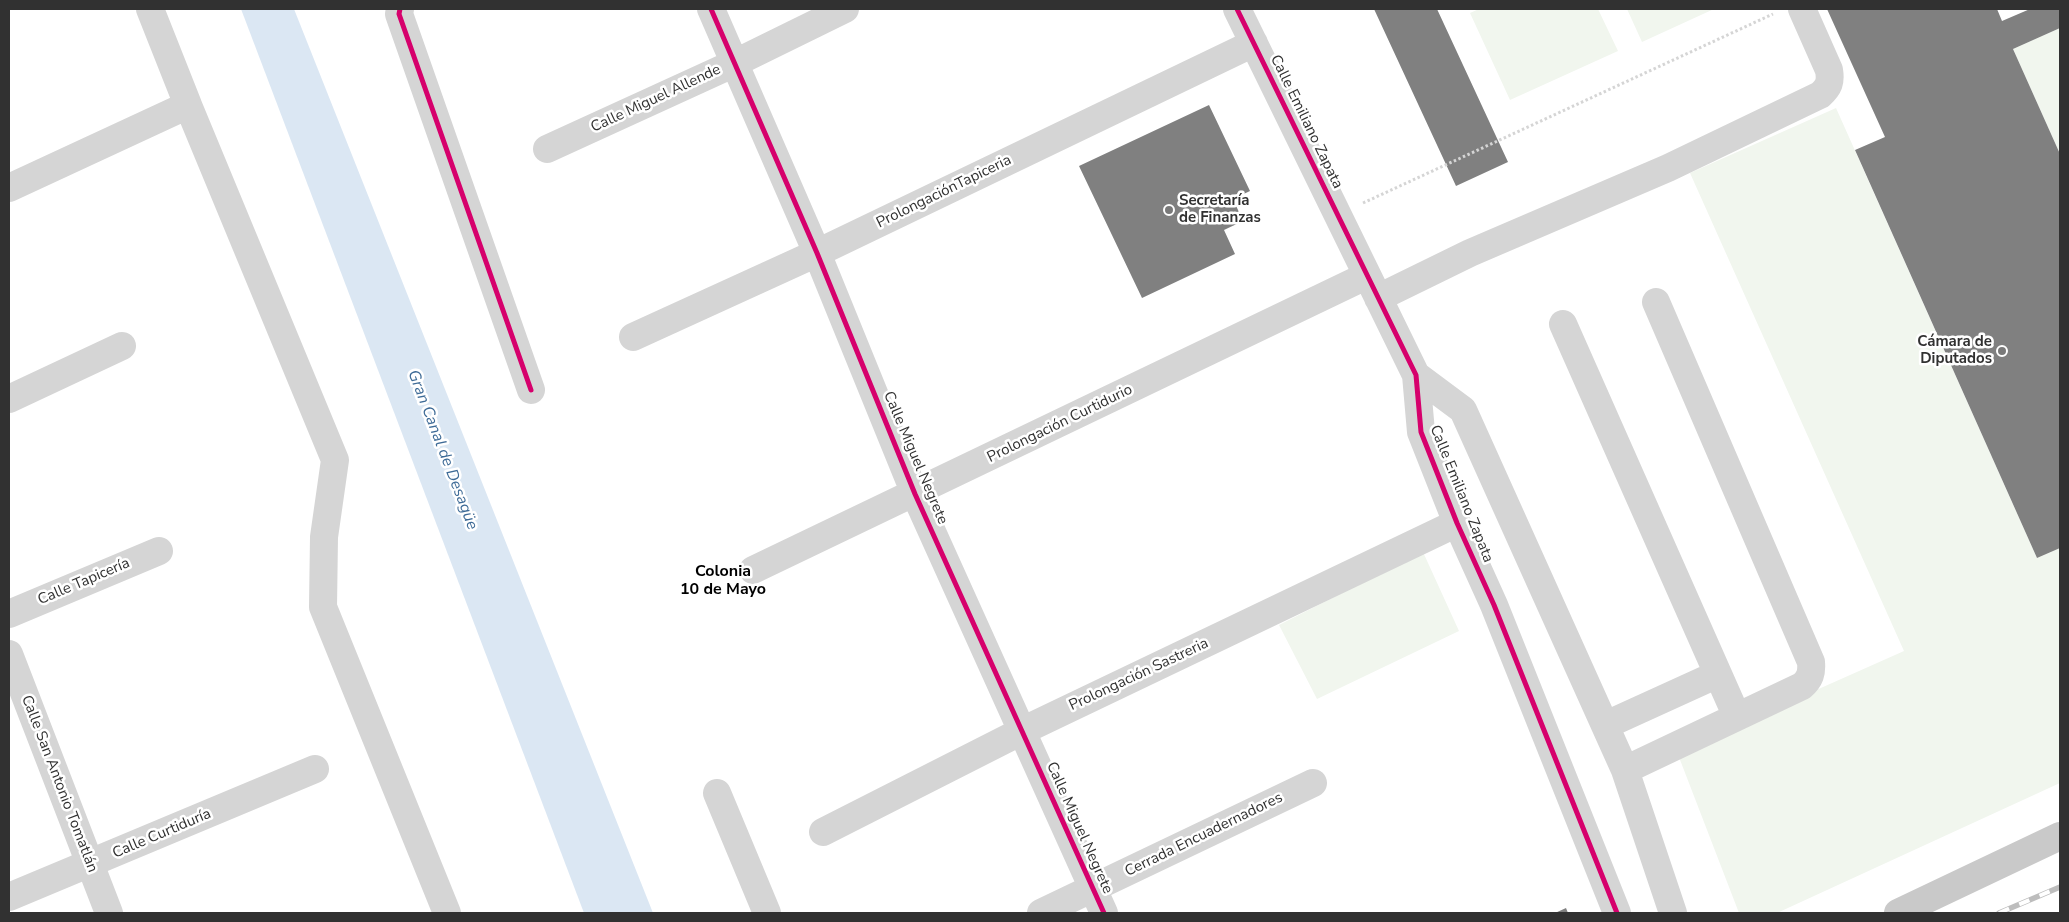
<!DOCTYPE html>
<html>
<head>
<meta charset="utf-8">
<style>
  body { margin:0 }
  #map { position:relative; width:2069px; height:922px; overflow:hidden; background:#fff; font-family:"Nunito Sans",sans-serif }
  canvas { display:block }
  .frame { position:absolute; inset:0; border:10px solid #313131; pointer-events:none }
</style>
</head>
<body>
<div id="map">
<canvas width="2069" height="922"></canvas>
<div class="frame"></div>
</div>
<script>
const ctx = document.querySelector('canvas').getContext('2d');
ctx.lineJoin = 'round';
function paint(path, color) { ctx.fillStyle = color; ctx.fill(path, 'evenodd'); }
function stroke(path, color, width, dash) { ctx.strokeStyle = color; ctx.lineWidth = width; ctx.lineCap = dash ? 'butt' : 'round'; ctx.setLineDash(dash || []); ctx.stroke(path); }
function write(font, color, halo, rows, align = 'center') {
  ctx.font = font + ' "Nunito Sans",sans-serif'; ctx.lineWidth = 5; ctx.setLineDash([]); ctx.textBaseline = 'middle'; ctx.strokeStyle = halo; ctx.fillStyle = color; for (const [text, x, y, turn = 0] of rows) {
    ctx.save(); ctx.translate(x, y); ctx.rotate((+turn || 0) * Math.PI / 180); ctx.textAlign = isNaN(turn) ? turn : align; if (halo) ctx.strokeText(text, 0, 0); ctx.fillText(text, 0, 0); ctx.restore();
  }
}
paint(new Path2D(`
  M1479 9H1598L1618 51 1510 100 1470 13Z
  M1627 9H1714L1642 42Z
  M2060 28V154L2013 49Z
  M1836 108 2037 558 2060 548V783L1777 913H1739L1677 752 1904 651 1690 173Z
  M1423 552 1459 631 1317 699 1279 625Z`), '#f1f6ee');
paint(new Path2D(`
  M241 9H294L653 913H584Z`), '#dbe7f3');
paint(new Path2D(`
  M1374 9H1437L1508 162 1456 186Z
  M1827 9H1997L2002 21 2030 9H2060V28L2013 49 2060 154V548L2037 558 1855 150 1885 137Z
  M1209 105 1250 191 1233 199 1243 221 1224 230 1235 254 1142 298 1079 166Z
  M1566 908 1568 913H1555Z`), '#808080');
stroke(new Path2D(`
  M1363 203 1773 14`), '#d5d5d5', 3, [2.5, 2.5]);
stroke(new Path2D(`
  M150 9 188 105
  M400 9 399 14 531 390
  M711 9 817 253 915 494 1104 913
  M1237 9 1416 375 1421 432 1457 523 1494 605 1617 913
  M547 149 735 63 845 9
  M9 188 188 105 335 460 324 537 323 607 447 913
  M1378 298 1470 253 1668 168 1820 95C1829 87 1831 82 1829 70L1802 9
  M1563 324 1737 717
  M633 337 817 253 1254 43
  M1416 375 1463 410 1625 770 1673 913
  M9 399 122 346
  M753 570 1366 276
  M9 614 159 551
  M9 654 109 913
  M1606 725 1718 674
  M1625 770 1802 686C1810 679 1812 673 1811 662L1656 302
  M717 793 767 913
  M823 832 1022 731 1457 523
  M9 897 315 769
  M1041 913 1313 783`), '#d5d5d5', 28);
stroke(new Path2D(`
  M1898 913 2060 836`), '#c9c9c9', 28);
const rail = new Path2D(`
  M1999 913 2060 887`);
stroke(rail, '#bdbdbd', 5.5);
stroke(rail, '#fff', 4, [11]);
stroke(new Path2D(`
  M400 9 399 14 531 390
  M711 9 817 253 915 494 1104 913
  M1237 9 1416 375 1421 432 1457 523 1494 605 1617 913`), '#d6006c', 5);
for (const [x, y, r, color] of [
  [1169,210,5,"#797979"],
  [2002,351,5,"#797979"]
]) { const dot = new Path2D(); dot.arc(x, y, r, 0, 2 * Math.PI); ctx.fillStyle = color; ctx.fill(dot); stroke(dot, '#fff', 2); }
write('15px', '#313131', '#fff', [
  ["Calle Miguel Allende",656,99,-25],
  ["Calle Emiliano Zapata",1306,122,64],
  ["ProlongaciónTapiceria",944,192,-26],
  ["Prolongación Curtidurio",1060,424,-26],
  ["Calle Miguel Negrete",915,458,67],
  ["Calle Emiliano Zapata",1461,494,68],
  ["Calle Tapicería",84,582,-23],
  ["Prolongación Sastreria",1139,675,-25],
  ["Calle San Antonio Tomatlán",59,784,69],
  ["Calle Miguel Negrete",1079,828,66],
  ["Calle Curtiduría",162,834,-23],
  ["Cerrada Encuadernadores",1204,835,-26]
]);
write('bold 15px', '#313131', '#fff', [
  ["Secretaría",1179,201],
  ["de Finanzas",1179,218],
  ["Cámara de",1992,342,"right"],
  ["Diputados",1992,359,"right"]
], 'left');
write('italic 16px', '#3d6a96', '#fff', [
  ["Gran Canal de Desagüe",442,450,69]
]);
write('bold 16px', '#000', '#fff', [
  ["Colonia",723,572],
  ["10 de Mayo",723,590]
]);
</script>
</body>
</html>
